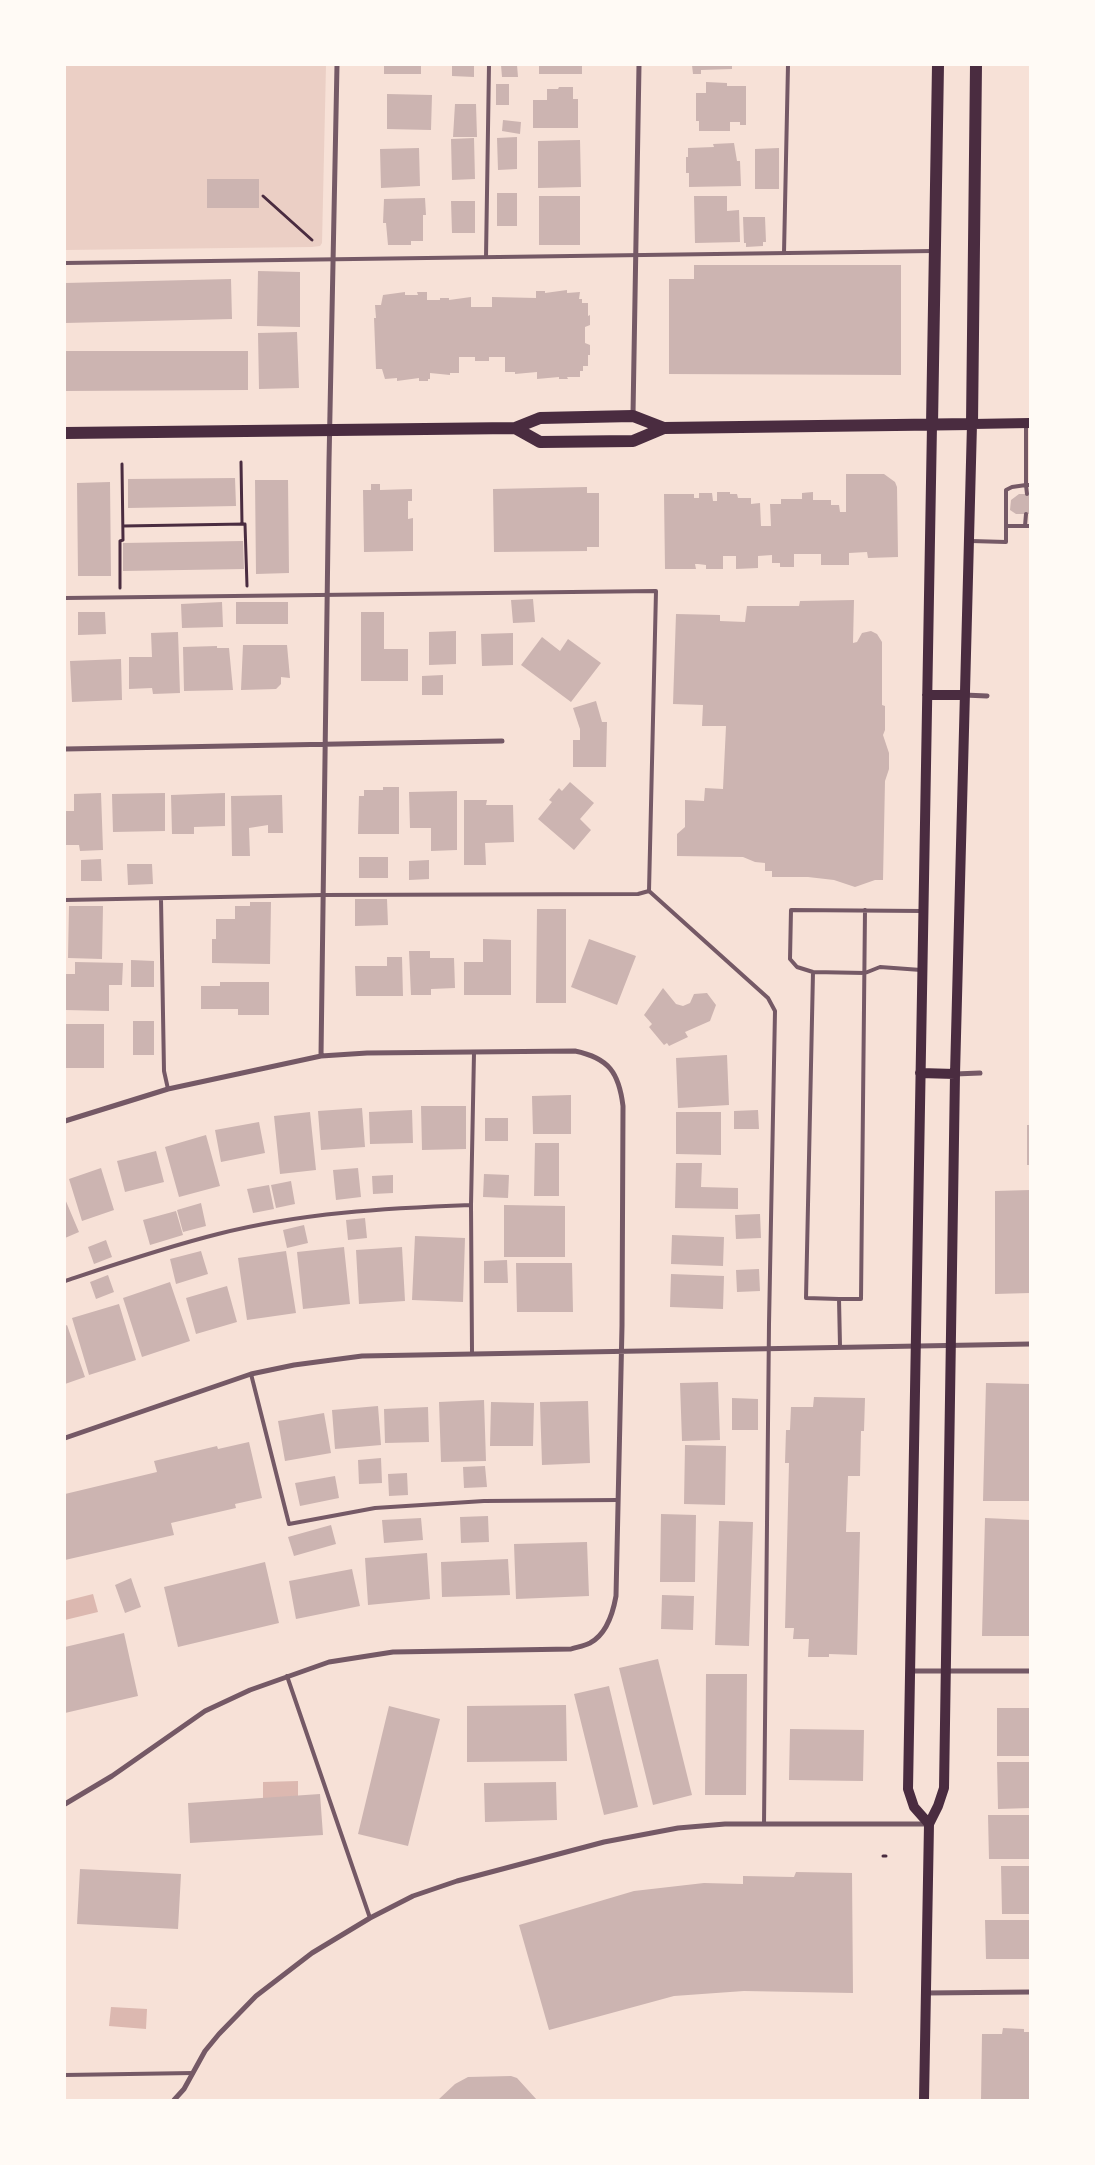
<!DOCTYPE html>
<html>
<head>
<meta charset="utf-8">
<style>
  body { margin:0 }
  #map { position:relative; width:1095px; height:2165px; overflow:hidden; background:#f7e1d7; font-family:"Varela Round",sans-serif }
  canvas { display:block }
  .frame { position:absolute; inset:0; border:66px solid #fffaf5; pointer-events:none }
</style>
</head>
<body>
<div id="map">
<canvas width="1095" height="2165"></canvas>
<div class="frame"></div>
</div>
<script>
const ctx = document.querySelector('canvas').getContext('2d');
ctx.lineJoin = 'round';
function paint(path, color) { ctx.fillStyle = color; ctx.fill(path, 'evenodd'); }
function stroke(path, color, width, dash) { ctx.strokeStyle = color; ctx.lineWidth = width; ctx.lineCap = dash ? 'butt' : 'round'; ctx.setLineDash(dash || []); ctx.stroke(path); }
paint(new Path2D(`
  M65 65H326L322 243 320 246 312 247 65 250Z`), '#ebcfc5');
paint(new Path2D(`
  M93 1594 98 1612 65 1620V1601Z
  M298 1781V1799L263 1800V1782Z
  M111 2007 147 2009 146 2029 109 2026Z`), '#dcb8b0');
paint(new Path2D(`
  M384 65H421V74H384Z
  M452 65H474V77L452 76Z
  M501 65H517L518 77H502Z
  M539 65H582V74H539Z
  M692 65H732V69L701 70V74H693Z
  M706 82 727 83V86H746V125H740V122H730V131H699V121H696V93H706Z
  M496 84H509V105H496Z
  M559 87H573V99H578V128H533V100H547V89H558Z
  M387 94 432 95 431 130 387 129Z
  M455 104H476L477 137H453Z
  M503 120 521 122 520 134 502 131Z
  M517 137V169L498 170 497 138Z
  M474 138 475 179 452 180 451 139Z
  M580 140 581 187 538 188V141Z
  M734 143 737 161H740L741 186 689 187V173H686V157H688V148L714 147 713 144Z
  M419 148 420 186 381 188 380 149Z
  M779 148V189H755V149Z
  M207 179H259V208H207Z
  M497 193H517V226H497Z
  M539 196H580V245H539Z
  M694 196H727V211L739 210 740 242 695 243Z
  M425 198 426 215H423V241H411V245H388L386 223H383L384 199Z
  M451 201H475V233H452Z
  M743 217H765L766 242H763V246L746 247V243H744Z
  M694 265H901V375L669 374V279H694Z
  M258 271 300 272V327L257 326Z
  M231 279 232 319 65 323V283Z
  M567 290V293L580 292 579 299H582V303H588V316L590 315V325L585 327V343L590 345V355H588V366H583V371H580V377H567L568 379H559V377L537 379V372L515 374V372H505V357H489V361H475V357H459V373H450V375L430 373V379H428V381H419V378L397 381V378L385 379 382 369H376L374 318H376L375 305H381L383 295 405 292V295H418L417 292H427V300H440V298H449V300L471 297V307H492V297L536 298V291H545V293Z
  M297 332 299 388 259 389 258 333Z
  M65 351H248V390L65 391Z
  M846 474H884L895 482 897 487 898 557 868 558 867 552 849 553V565H821V554H794V567H780V563H772V555L758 556V568L736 569V556H723V569H706V565L698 564H695L696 569H665L664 494H694V498H699V493H712L713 501H717V492H730V494H737L738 498H751V504L760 503 761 526H771L770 504H781V499H802V493L813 492V500H831V505H839L840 512H846Z
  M235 478 236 506 128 508V479Z
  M255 480H288L289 573 256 574Z
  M110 482 111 576H78L77 483Z
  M371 484H380V490L412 489V501H408V519L413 518V551L364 552 363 490H371Z
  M587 487V493H599V547H587V551L494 552 493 489Z
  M1019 494H1030V514H1016L1010 510 1011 500Z
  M243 541 244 569 123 571V543Z
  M533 599 535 622 513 623 511 600Z
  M854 600 853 643 857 642 862 633 871 631 877 634 882 642V705L885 706V730L883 735 889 753V769L885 781 883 880H875L855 887 834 880 808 877H772V871H765V863L755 862 743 857 677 856V834L685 827V800L704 801 705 788 723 789 726 726H702L703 705 673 704 676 614 720 615V621L745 622 747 606H799L800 601Z
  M222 602 223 627 182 628 181 604Z
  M236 602H288V624H236Z
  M78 612H105L106 634 78 635Z
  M361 612H384V649H408V681H361Z
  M456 631V664L429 665V632Z
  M178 632 180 693 153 694 152 688 129 689V657H152L151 633Z
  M513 633V665L482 666 481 634Z
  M542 637 560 651 568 639 601 663 571 702 521 665Z
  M243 645H287L290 678 281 677V684L276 689 241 690Z
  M217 646V648H229L233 690 184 691 183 647Z
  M121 659 122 700 72 702 70 661Z
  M443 675V695H422V676Z
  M596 701 602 722H607L606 767H573V740H580V729L573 708Z
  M570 782 594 803 580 819 591 830 574 850 538 819 552 802 549 800 559 788 562 791Z
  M383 787H399V834H358L359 796H364V790H383Z
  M457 791V850L431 851V828H410L409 792Z
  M101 793 103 850 80 851 79 845H65V811H74V794Z
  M165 793V831L113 832 112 794Z
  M225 793V826L194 827V834H172L171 795Z
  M282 795 283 833H268V825L249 828 250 856H232L231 796Z
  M464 800H487L486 805H513L514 842 485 843 486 865H464Z
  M359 857H388V878H359Z
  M101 859 102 881H81V860Z
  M429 860V879L409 880V861Z
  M127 864H152L153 884 128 885Z
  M355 899H387L388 925 355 926Z
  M250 902H271L270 964 212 963V939H216V919H235V906H250Z
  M69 906H103L102 959 68 958Z
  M537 909H566V1003H536Z
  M483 939 511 940V995H464V962H483Z
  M589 939 636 956 617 1005 571 987Z
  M409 951H430V958H454L455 988 431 989V995H411Z
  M387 957H402L403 996H356L355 966H387Z
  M131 960 154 961V987H131Z
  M75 962 123 963 122 985H109V1011L65 1010V974H75Z
  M220 982H269V1015H238V1009H201V986H220Z
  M663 988 676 1004 683 1006 690 1003 694 994 707 993 716 1005 710 1021 685 1032 688 1037 669 1046 667 1043 664 1045 649 1027 652 1024 644 1015Z
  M133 1021H154V1055H133Z
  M65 1024H104V1068H65Z
  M727 1055 729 1105 678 1108 676 1058Z
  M571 1095V1134H533L532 1096Z
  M421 1106H466V1149L422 1150Z
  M362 1108 365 1147 321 1150 318 1111Z
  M412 1110 413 1143 370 1144 369 1112Z
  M758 1110 759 1129H734V1111Z
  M310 1112 316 1170 280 1174 274 1116Z
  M676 1112H721V1155L676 1154Z
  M485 1118H508V1141H485Z
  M259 1122 265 1153 221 1162 215 1130Z
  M1027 1125H1030V1165H1027Z
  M206 1135 220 1186 179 1197 165 1147Z
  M535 1143H559V1196H534Z
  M156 1151 164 1182 125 1192 117 1161Z
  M676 1163H702L701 1187 738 1188V1209L675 1208Z
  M101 1168 114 1210 82 1221 69 1179Z
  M358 1168 361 1197 336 1200 333 1170Z
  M484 1174 509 1175 508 1198 483 1197Z
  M393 1175V1193L373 1194 372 1176Z
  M291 1181 295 1204 276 1208 271 1185Z
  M269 1185 274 1209 253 1213 247 1189Z
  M1030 1190V1293L995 1294V1191Z
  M65 1199 79 1232 65 1238Z
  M201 1203 206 1226 183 1232 177 1210Z
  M504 1205 565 1206V1257H504Z
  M176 1211 183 1235 150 1245 143 1220Z
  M760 1214 761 1238 736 1239 735 1215Z
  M365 1218 367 1238 348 1240 346 1220Z
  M304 1225 308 1243 287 1248 283 1230Z
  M672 1235 724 1237 723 1266 671 1264Z
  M415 1236 465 1238 463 1302 412 1300Z
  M106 1240 112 1257 94 1264 88 1247Z
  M344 1247 350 1304 303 1309 297 1252Z
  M402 1247 405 1301 359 1304 356 1250Z
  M201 1251 208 1274 176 1284 170 1259Z
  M286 1251 296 1313 247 1320 238 1258Z
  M507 1260 508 1283H484V1261Z
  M516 1263H572L573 1312H517Z
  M759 1269 760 1291 737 1292 736 1270Z
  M671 1274 724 1276 723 1309 670 1307Z
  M108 1275 114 1292 96 1299 90 1282Z
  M170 1282 190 1341 142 1357 123 1298Z
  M227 1286 237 1322 196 1334 186 1298Z
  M119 1304 136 1360 89 1375 72 1318Z
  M67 1325 85 1377 65 1384V1326Z
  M718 1382 720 1440 682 1441 680 1383Z
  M986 1383 1030 1384V1501H983Z
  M814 1397 865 1398 864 1431H861L860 1476H848L846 1532H860L857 1655 829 1654V1657H808L809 1639H793L794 1628H785L789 1463H785L786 1430H790L791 1407H813Z
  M732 1398 758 1399V1430H732Z
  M484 1400 486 1461 441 1462 439 1402Z
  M588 1401 590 1463 542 1465 540 1402Z
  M491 1402 534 1403 533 1446H490Z
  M378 1406 381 1445 335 1449 332 1410Z
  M428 1407 429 1442 385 1443 384 1409Z
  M324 1413 331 1453 285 1461 278 1421Z
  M249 1442 262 1498 235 1504 236 1508 171 1523 174 1535 65 1560V1494L157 1472 154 1461 217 1446 218 1449Z
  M685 1445 726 1446 725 1505 684 1504Z
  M381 1458 382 1483 359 1484 358 1460Z
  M485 1466 487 1487 464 1488 463 1467Z
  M407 1473 408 1495 389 1496 388 1474Z
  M335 1476 339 1498 300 1506 295 1483Z
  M661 1514 696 1515 695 1582H660Z
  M488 1516 489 1542 461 1543 460 1517Z
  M421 1518 423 1540 384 1543 382 1520Z
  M985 1518 1030 1520V1636H982Z
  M719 1521 753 1522 749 1646 715 1645Z
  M331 1525 336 1544 294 1556 288 1537Z
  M587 1542 589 1596 516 1599 514 1544Z
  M427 1553 430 1599 368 1605 365 1558Z
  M508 1559 510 1595 442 1597 441 1562Z
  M265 1562 279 1623 178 1647 164 1587Z
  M352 1569 360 1606 296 1619 289 1581Z
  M131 1578 141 1607 125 1613 115 1585Z
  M662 1595 694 1596 693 1630 661 1629Z
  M124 1633 138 1696 65 1713V1647Z
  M658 1659 692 1795 653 1805 619 1668Z
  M706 1674H747L746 1795H705Z
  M609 1686 638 1807 604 1815 574 1694Z
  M566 1705 567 1761 467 1762V1706Z
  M389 1706 440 1719 408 1846 358 1834Z
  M997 1708H1030V1756H997Z
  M790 1729 864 1730 863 1781 789 1780Z
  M997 1762H1030V1808L998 1809Z
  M556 1782 557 1820 485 1822 484 1783Z
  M320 1794 323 1835 190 1843 188 1803Z
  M988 1815H1030V1859H989Z
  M1001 1866H1030V1914H1002Z
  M80 1869 181 1874 178 1929 77 1924Z
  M796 1872 852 1873 853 1993 744 1991 674 1996 549 2030 519 1925 634 1891 704 1883 743 1884V1876L794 1877Z
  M985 1920H1030V1959H986Z
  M1003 2028 1024 2029V2032H1030V2100H981L982 2034H1002Z
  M511 2076 517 2078 537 2100H438L455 2084 468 2077Z`), '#ccb4b1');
stroke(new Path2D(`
  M263 196 312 240
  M241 462 242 524
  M123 526 245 524 247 586
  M120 588V541L123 540 122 464
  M883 1856H886`), '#4a2c40', 3);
stroke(new Path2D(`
  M784 253 788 65
  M486 257 489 65
  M65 263 933 251
  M1026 424V485H1030
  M1006 526H1030
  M1025 526 1026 514
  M971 541 1006 542V490L1012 487 1026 485 1027 494
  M65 598 656 591 649 891 768 998 775 1011 769 1324 764 1824
  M161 899 164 1071 168 1089
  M65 900 323 895 638 894 649 891
  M921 970 880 967 865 973 813 972 797 967 790 959 791 910 923 911
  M813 972 806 1298 839 1299
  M65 1281C116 1264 166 1247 218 1234 300 1213 387 1208 471 1205
  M840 1346 839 1299H861L865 910
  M472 1352 471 1205 474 1053
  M251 1374 289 1524 375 1508 484 1501 618 1500
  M287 1676 370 1918
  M65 2075 193 2073`), '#755966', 4);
stroke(new Path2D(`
  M633 414 639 65
  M964 695 987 696
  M65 749 502 741
  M321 1056 329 461 337 65
  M955 1074 980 1073
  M65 1121 168 1089 321 1056 367 1053 575 1051C609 1058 619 1073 623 1106L622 1326 616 1596C613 1613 607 1634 590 1643 584 1646 577 1647 571 1649L393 1652 329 1662 250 1690 205 1711 112 1776 65 1804
  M65 1438 251 1374 294 1365 362 1356 1030 1344
  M911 1671H1030
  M926 1993 1030 1992
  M174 2100 184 2089 205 2051 219 2034 256 1996 312 1953 370 1918 413 1896 457 1881 604 1842 678 1828 725 1824H929`), '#755966', 5);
stroke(new Path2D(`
  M927 695H964
  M920 1073 955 1074
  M929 1824 914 1807 908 1789 932 425
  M924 2100 929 1824 938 1806 944 1788 955 1074 972 424 1030 423`), '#4a2c40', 10);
stroke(new Path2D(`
  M932 425 938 65
  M515 428 540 442 633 441 664 428
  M65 433 515 428 540 418 633 416 664 428 972 424 976 65`), '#4a2c40', 12);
</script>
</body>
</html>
